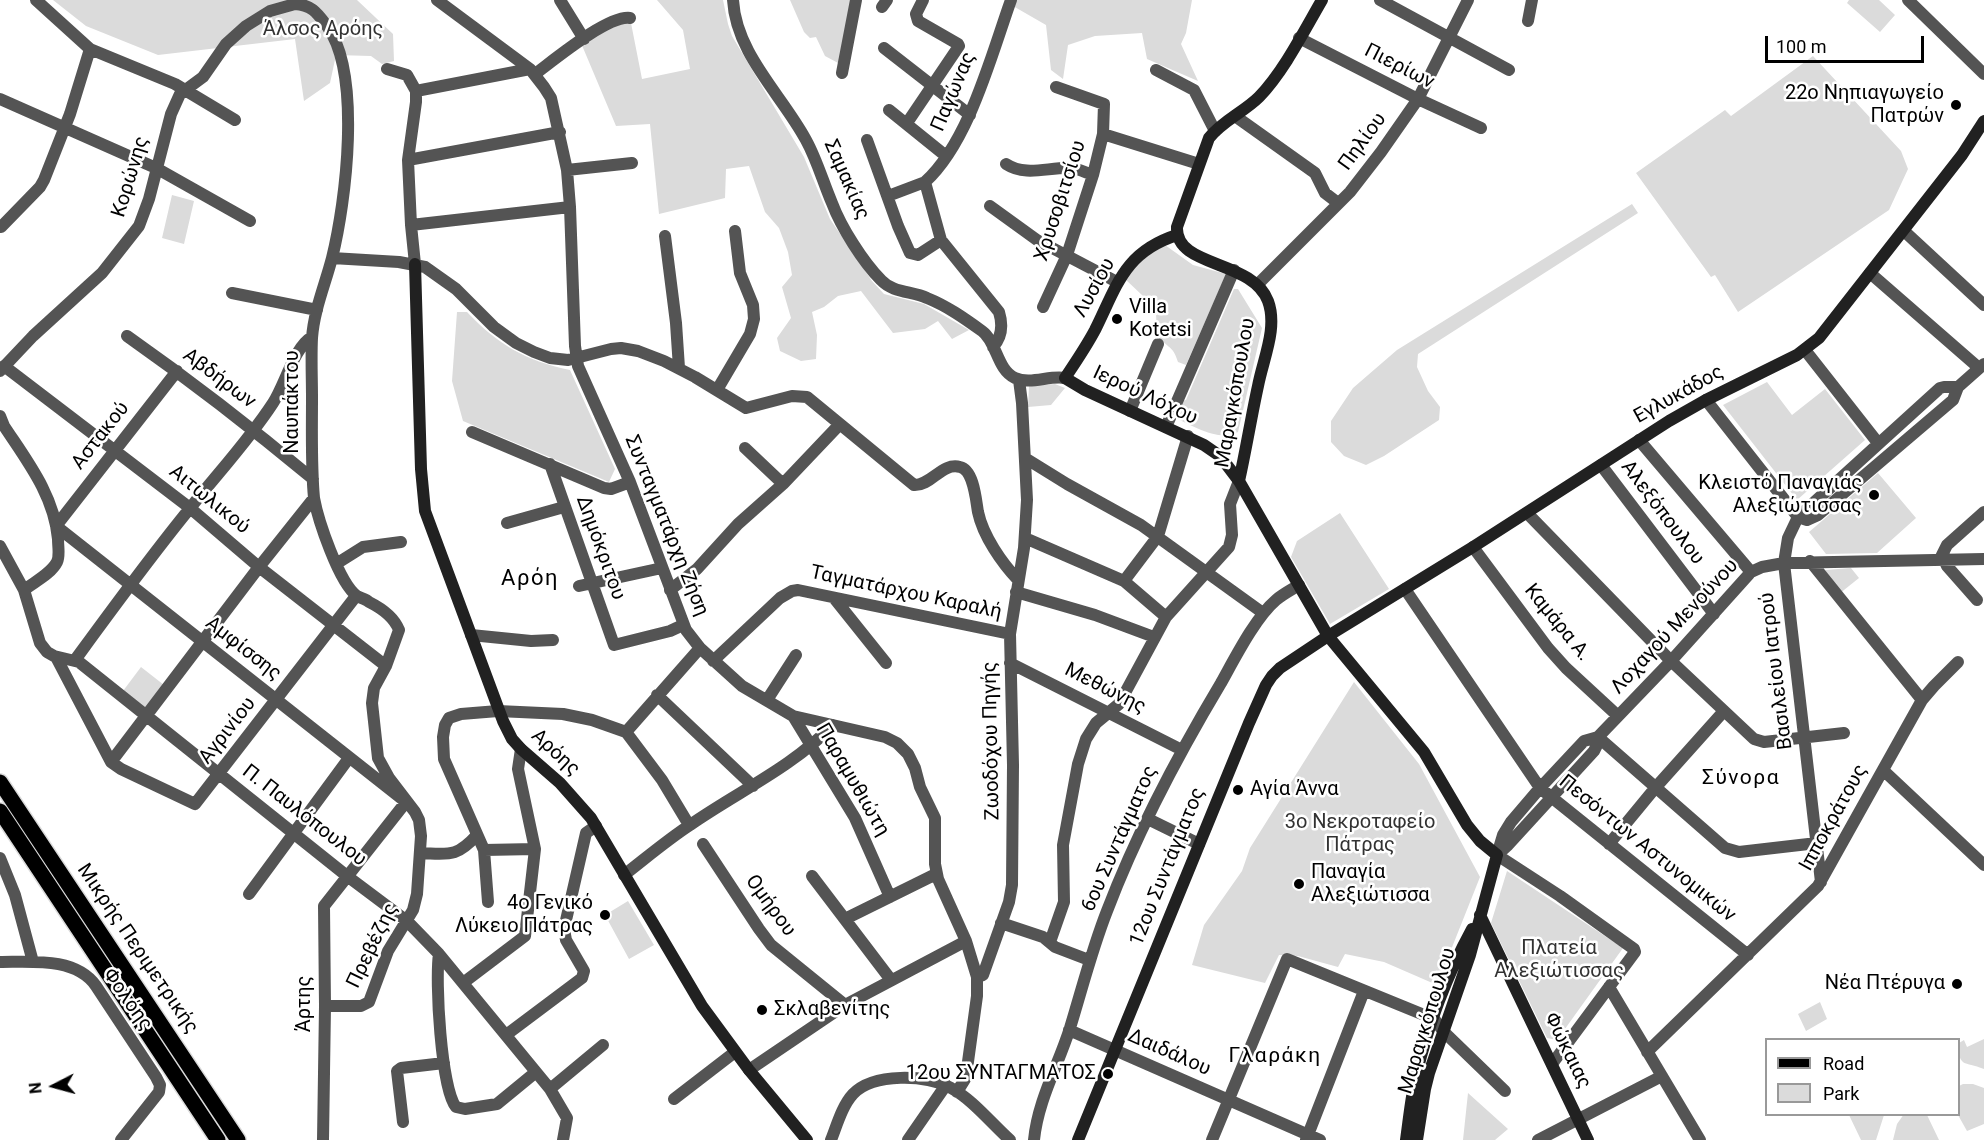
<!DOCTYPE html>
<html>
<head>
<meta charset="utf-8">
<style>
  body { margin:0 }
  #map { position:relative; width:1984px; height:1140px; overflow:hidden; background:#fff; font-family:Roboto,sans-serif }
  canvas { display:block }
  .legend { position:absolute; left:1765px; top:1038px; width:195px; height:78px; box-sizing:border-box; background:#fff; border:2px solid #999; margin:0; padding:8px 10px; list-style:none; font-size:18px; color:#000 }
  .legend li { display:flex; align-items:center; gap:12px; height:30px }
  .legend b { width:30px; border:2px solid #999 }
  .north { position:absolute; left:24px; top:1056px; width:60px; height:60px; -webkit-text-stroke:4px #fff; paint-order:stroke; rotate:264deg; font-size:16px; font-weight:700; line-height:24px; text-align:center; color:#000 }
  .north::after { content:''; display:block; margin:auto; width:21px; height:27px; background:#000; clip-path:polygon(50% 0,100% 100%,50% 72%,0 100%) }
  .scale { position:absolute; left:1765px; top:36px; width:159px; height:27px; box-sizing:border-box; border:3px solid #000; border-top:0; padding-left:8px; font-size:18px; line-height:21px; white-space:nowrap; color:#000; -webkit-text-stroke:4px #fff; paint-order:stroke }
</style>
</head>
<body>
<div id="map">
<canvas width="1984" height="1140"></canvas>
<ul class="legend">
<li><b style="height:8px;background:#000"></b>Road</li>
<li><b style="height:16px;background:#dbdbdb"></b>Park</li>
</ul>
<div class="north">N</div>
<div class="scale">100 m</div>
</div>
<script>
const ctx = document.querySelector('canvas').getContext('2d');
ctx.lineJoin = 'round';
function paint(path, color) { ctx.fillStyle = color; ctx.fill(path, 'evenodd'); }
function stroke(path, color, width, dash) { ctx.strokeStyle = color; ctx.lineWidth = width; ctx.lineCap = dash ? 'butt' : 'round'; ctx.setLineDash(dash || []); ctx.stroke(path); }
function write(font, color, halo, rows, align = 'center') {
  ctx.font = font + ' Roboto,sans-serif'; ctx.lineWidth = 5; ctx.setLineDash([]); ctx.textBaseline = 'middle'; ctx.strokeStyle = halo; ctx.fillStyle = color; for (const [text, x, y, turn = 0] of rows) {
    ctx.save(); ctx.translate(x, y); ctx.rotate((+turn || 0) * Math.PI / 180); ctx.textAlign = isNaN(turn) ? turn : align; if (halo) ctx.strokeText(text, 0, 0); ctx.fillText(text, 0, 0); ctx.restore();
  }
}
paint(new Path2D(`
  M53 0H357L393 34 394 61 382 64 371 56 336 55 330 83 304 101 295 39 158 55 86 26Z
  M657 0H723L728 24 732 36 804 157 830 219 872 281 884 294 924 304 969 330 952 339 938 321 925 329 893 333 861 291 838 296 824 307 812 312 817 335 816 359 801 361 780 351 777 338 791 318 782 287 792 275 788 252 779 228 765 212 749 166 726 169 725 198 659 214 650 124 616 126 581 43 613 25 631 23 642 79 690 69 683 30Z
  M790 0H852L840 64 825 56 816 37 810 38 804 32Z
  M1015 0H1192L1186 33 1181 44 1198 81 1147 59 1142 33 1095 36 1068 45 1063 79 1051 70 1046 25 1013 6Z
  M1849 0H1879L1895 15 1880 32 1847 3Z
  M1813 56 1901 151 1908 169 1889 210 1738 312 1715 275 1711 277 1636 173 1725 110 1731 116Z
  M172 195 194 201 184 244 162 238Z
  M1632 204 1638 213 1418 354 1417 367 1428 391 1440 407 1439 420 1384 456 1366 465 1344 456 1331 442V421L1353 388 1397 350Z
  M1165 245 1193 265 1226 274 1186 365 1178 362C1173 346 1169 349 1161 339 1155 331 1157 323 1156 315L1145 305 1143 296 1125 279 1146 257Z
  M1234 289H1238L1262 328 1238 432C1221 443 1190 425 1174 417L1181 401 1186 400Z
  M457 312H467C497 344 526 361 570 370L615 469 609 482 463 421 452 381Z
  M1767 382 1792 415 1825 389 1865 440 1797 500 1723 405Z
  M1055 384 1065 388 1051 405 1028 407 1029 386Z
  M1878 473 1916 518 1877 553 1826 554 1809 532Z
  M1340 513 1389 589 1330 624 1291 557 1297 541Z
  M1851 568 1859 578 1839 594 1825 570Z
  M141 667 164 685 147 709 123 691Z
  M1354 682 1419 764 1480 877 1437 985 1384 962 1345 954 1338 967 1298 956 1279 955 1265 983 1192 965 1204 925 1242 871 1250 848Z
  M1507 871 1623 948 1557 1040 1547 1038 1491 923Z
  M628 901 654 945 629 959 605 915Z
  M1820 1002 1827 1019 1806 1031 1798 1014Z
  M1984 1039V1069C1964 1061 1958 1068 1959 1043L1964 1040 1967 1047Z
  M1963 1084H1973L1984 1088V1124L1967 1131 1958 1115 1959 1086Z
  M1468 1093 1508 1129 1495 1140H1463Z
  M1904 1114 1927 1115 1939 1140H1893L1897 1124Z
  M1849 1115H1884L1876 1140H1861Z`), '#dbdbdb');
const primary = new Path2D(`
  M0 782 238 1140
  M0 811 218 1140`);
stroke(primary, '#dbdbdb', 18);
stroke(new Path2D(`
  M36 0 90 49 175 84 235 120
  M437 0 530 69 544 87 551 98 567 170 570 207 575 346 578 366 630 482 686 630 700 648 742 686 793 716 885 737 897 743 908 754 915 768 920 787 935 818V864L938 879 966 941 977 977V996L967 1069 965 1079 957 1092
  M560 0 584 39
  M733 0C736 54 782 95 806 140 817 160 823 182 832 203 841 227 863 262 881 280 893 293 912 291 927 298 947 306 964 318 982 331 997 342 997 370 1015 378 1030 385 1050 375 1065 378
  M1380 0 1509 70
  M1908 0 1984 74
  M882 7 887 0
  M1528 21 1532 0
  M1299 38 1418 99 1481 128
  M884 48 970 115
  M387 69 407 75 416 91V102L408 160 411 225
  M1156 70 1194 90 1215 131
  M842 73 856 0
  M535 74C554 60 608 15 630 18
  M416 91 530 69
  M0 99 156 168 250 221
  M889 110 946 156
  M1235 116 1315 173 1325 193 1338 203
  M907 123 959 46 958 44 918 21 916 14 923 0
  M1103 134 1199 164
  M867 140 898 226 910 253 918 255 941 240
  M408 160 560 132
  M1006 164C1026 177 1048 167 1070 168 1078 168 1086 173 1093 175
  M567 170 632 163
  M888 196 925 182
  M990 206 1037 240 1117 282
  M1 227 40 187 44 180 70 114 90 49
  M1904 231 1984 305
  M665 236 676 323 679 368
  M332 258 399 262 425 267 456 289 494 327 516 343 534 352 550 358 568 360 611 349 621 348 638 351 664 361 695 377 746 408 792 396 807 397 914 485C931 486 942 462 960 467 974 470 976 501 978 512 983 536 1002 563 1018 580
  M415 264 411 225 570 207
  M1870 273 1979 368
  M1258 284 1350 192 1381 152 1418 99 1468 0
  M232 293 317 310
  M1043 307 1067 255 1093 175 1103 134 1104 104 1056 87
  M127 336C191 381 253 429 313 479
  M993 347C1002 337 1003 325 999 312L941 240 925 182C969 142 991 56 1011 0
  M1805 350 1878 443
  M4 366 190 508 259 567 386 666
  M0 371 33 336 102 273 139 226 149 199 171 114 180 94 203 77 226 44 246 26 270 11 295 4
  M177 371 56 526 406 802 324 906 325 1006 323 1140
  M717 390 750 334 754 319 753 305 740 273 735 231
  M1706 400 1798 517 1807 520 1818 515 1953 400 1958 387 1984 364
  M1130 411 1158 344
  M0 416 4 426C27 461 54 495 58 539 58 547 60 556 57 562 51 574 34 582 24 590
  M1166 427 1234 270
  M472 432 604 488 611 489 630 482
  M1639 440 1751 572
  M745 448 783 484
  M1025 458 1067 484 1141 525 1263 613
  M550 464 614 645 670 631 683 625
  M1601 465 1714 614
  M314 498C318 520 339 583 357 596 360 598 366 599 369 602 381 608 394 617 399 630L386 666 374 688 372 703 378 758 389 778 415 812 419 820 421 836 417 894 413 910 388 951 369 1002 361 1006H325
  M1527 513 1671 661 1754 739 1764 742 1844 733
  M507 523 564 507
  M1025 538 1124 581 1166 617
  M0 546 24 590 40 643 47 652 54 656 79 662 347 876 407 921 439 954 550 1089 567 1118 563 1140
  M1473 547 1548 648 1566 668 1618 716
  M1810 561 1922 700
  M336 564 363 547 401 542
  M1124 581 1158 536 1188 436
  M579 586 662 568
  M1405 589 1540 788 1748 955
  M670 590 697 569 738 524 783 484 840 424
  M1016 592 1095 615 1154 637
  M834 598 886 663
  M1977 600 1947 566 1942 555 1947 545 1984 512
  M471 635 531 641 553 640
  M56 657 111 762 121 769 195 804 356 596
  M75 660C113 608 150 557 191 507 218 473 249 440 273 403 285 385 294 347 312 337
  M713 661 780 598 792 591 798 590 1010 634
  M1010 663 1182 750
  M657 695 753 786
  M767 700 796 655
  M793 716 855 818 890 897
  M626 732 662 780 689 825
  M1598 737 1725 848 1739 852 1817 843
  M111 762 259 567 314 498C311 465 312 431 312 398 312 378 311 358 312 338 314 310 325 285 332 258 346 202 362 74 327 26 317 13 312 5 295 4V0
  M1883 770 1984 865
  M1148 819 1199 844
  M703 844 759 929 771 945 845 1005
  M1609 844 1656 787 1724 711
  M484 850 535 849
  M420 853C449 854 456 858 477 835
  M1497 855 1508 845 1594 751 1597 745 1598 737 1671 661 1751 572 1762 567 1784 563 1984 559
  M1497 855 1560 896 1634 949 1635 952 1552 1064
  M1497 855 1503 835 1511 822 1540 788 1584 741 1598 737
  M0 858 15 895 33 962
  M624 875C646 858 667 840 690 825 739 791 791 768 833 725
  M812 876 891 980
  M1821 882 1784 563 1788 538 1798 517 1940 388 1944 387H1958
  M249 894 349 758
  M488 902 484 850 444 759 443 737 445 725 449 718 461 714 498 711 563 714 592 720 626 732 700 648
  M845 919 936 874
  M1001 923 1043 937 1055 947 1089 960
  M1050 942 1064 902 1063 845 1078 764 1086 739 1096 723 1119 704 1166 617 1229 547 1232 535 1230 504 1239 481
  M439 954C435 980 441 1089 456 1107L465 1109 497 1104 536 1072
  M0 962C31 962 76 957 96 986L156 1077 160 1085 159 1092 121 1140
  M977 977 983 975 1009 902 1012 885 1013 765 1010 634 1024 548 1027 500 1022 403 1019 380
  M463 983 525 936 535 849 518 769 521 749
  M1609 987 1700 1140
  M1069 1030 1320 1140
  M506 1035 582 978 584 971 566 940 564 929 586 833 596 826
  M1647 1052 1818 886 1922 700 1934 686 1958 662
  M749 1070 845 1005 966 941
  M550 1089 603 1045
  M674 1099 735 1052
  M403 1122 397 1071 401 1068 444 1063
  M831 1140C837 1125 842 1106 853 1094 873 1073 927 1074 951 1088 972 1099 992 1124 1010 1140
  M908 1140 946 1085
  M1034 1140C1038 1100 1058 1066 1070 1028 1082 989 1092 949 1107 911 1137 832 1178 755 1221 683 1235 658 1255 618 1276 600 1283 594 1291 590 1299 585
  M1212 1140 1287 959 1434 1019 1444 1032 1505 1091
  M1306 1140 1364 991
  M1538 1140 1662 1076`), '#545454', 12);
stroke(new Path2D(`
  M1177 235C1124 252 1117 286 1095 330 1086 347 1075 363 1065 378L1085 390 1204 445 1220 456 1239 481 1328 636 1424 752 1467 825 1480 841 1497 855 1470 955 1429 1073 1425 1089 1417 1140
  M415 264 421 469 425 511 503 721 512 739 521 749 560 783 591 818 702 1006 749 1070 807 1140
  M1239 481C1246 450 1251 418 1258 386 1263 359 1278 328 1268 301 1252 259 1175 268 1177 227L1209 138C1222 121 1244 112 1259 97 1284 71 1304 31 1322 0
  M1480 915 1588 1140
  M1078 1140 1249 723 1266 685 1272 676 1280 668 1328 636 1473 547 1669 421 1706 400 1797 355 1819 338 1962 155 1984 121
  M1406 1140C1409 1119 1411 1097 1416 1076 1428 1025 1447 975 1472 929`), '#212121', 12);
stroke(primary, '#000', 15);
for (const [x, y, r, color] of [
  [1956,105,6,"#000"],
  [1117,319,6,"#000"],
  [1874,495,6,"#000"],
  [1238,790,6,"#000"],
  [1299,884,6,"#000"],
  [605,915,6,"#000"],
  [1957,984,6,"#000"],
  [762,1010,6,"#000"],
  [1108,1074,6,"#000"]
]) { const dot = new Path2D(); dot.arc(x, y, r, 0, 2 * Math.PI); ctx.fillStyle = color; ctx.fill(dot); stroke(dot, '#fff', 2); }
write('20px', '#323232', '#fff', [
  ["Άλσος Αρόης",323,30],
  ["3o Νεκροταφείο",1360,823],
  ["Πάτρας",1360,846],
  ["Πλατεία",1559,949],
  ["Αλεξιώτισσας",1559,972]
]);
write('20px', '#000', '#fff', [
  ["Πιερίων",1399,67,27],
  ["Παγώνας",954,92,-67],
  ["Πηλίου",1363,142,-54],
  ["Κορώνης",131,177,-73],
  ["Σαμακίας",846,180,66],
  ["Χρυσοβιτσίου",1061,201,-72],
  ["Λυσίου",1095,288,-61],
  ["Αβδήρων",219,379,37],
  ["Μαραγκόπουλου",1236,393,-80],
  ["Εγλυκάδος",1679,395,-29],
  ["Ιερού Λόχου",1145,396,25],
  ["Ναυπάκτου",293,402,-90],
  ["Αστακού",101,436,-52],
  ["Αιτωλικού",209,500,39],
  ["Αλεξόπουλου",1662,513,53],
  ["Συνταγματάρχη Ζήση",666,526,68],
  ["Δημόκριτου",600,548,70],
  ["Ταγματάρχου Καραλή",906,593,12],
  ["Καμάρα Α.",1557,623,51],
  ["Λοχαγού Μενούνου",1675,627,-47],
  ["Αμφίσσης",243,649,38],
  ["Βασιλείου Ιατρού",1777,671,-97],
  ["Μεθώνης",1105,689,27],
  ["Αγρινίου",228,731,-52],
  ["Ζωοδόχου Πηγής",992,741,-91],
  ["Αρόης",555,753,43],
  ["Παραμυθιώτη",852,780,60],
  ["Π. Παυλόπουλου",304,816,38],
  ["Ιπποκράτους",1834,818,-61],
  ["6ου Συντάγματος",1120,839,-66],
  ["Πεσόντων Αστυνομικών",1647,849,39],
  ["12ου Συντάγματος",1168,867,-68],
  ["Ομήρου",770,906,54],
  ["Πρεβέζης",373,946,-64],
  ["Μικρής Περιμετρικής",137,949,56],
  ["Φολόης",127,1000,55],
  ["Άρτης",305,1004,-90],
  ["Μαραγκόπουλου",1428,1021,-73],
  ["Φώκαιας",1567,1051,64],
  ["Δαιδάλου",1169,1053,24]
]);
write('20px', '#000', '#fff', [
  ["22ο Νηπιαγωγείο",1944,94],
  ["Πατρών",1944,117],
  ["Villa",1129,308,"left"],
  ["Kotetsi",1129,331,"left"],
  ["Κλειστό Παναγιάς",1862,484],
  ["Αλεξιώτισσας",1862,507],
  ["Αγία Άννα",1250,790,"left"],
  ["Παναγία",1311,873,"left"],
  ["Αλεξιώτισσα",1311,896,"left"],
  ["4ο Γενικό",593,904],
  ["Λύκειο Πάτρας",593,927],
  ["Νέα Πτέρυγα",1945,984],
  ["Σκλαβενίτης",774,1010,"left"],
  ["12ου ΣΥΝΤΑΓΜΑΤΟΣ",1096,1074]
], 'right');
ctx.letterSpacing = '1.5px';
write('21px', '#000', '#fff', [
  ["Σύνορα",1741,779],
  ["Γλαράκη",1275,1057]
]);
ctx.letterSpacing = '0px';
ctx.letterSpacing = '1.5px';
write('22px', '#000', '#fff', [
  ["Αρόη",530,579]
]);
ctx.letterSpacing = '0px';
</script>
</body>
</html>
